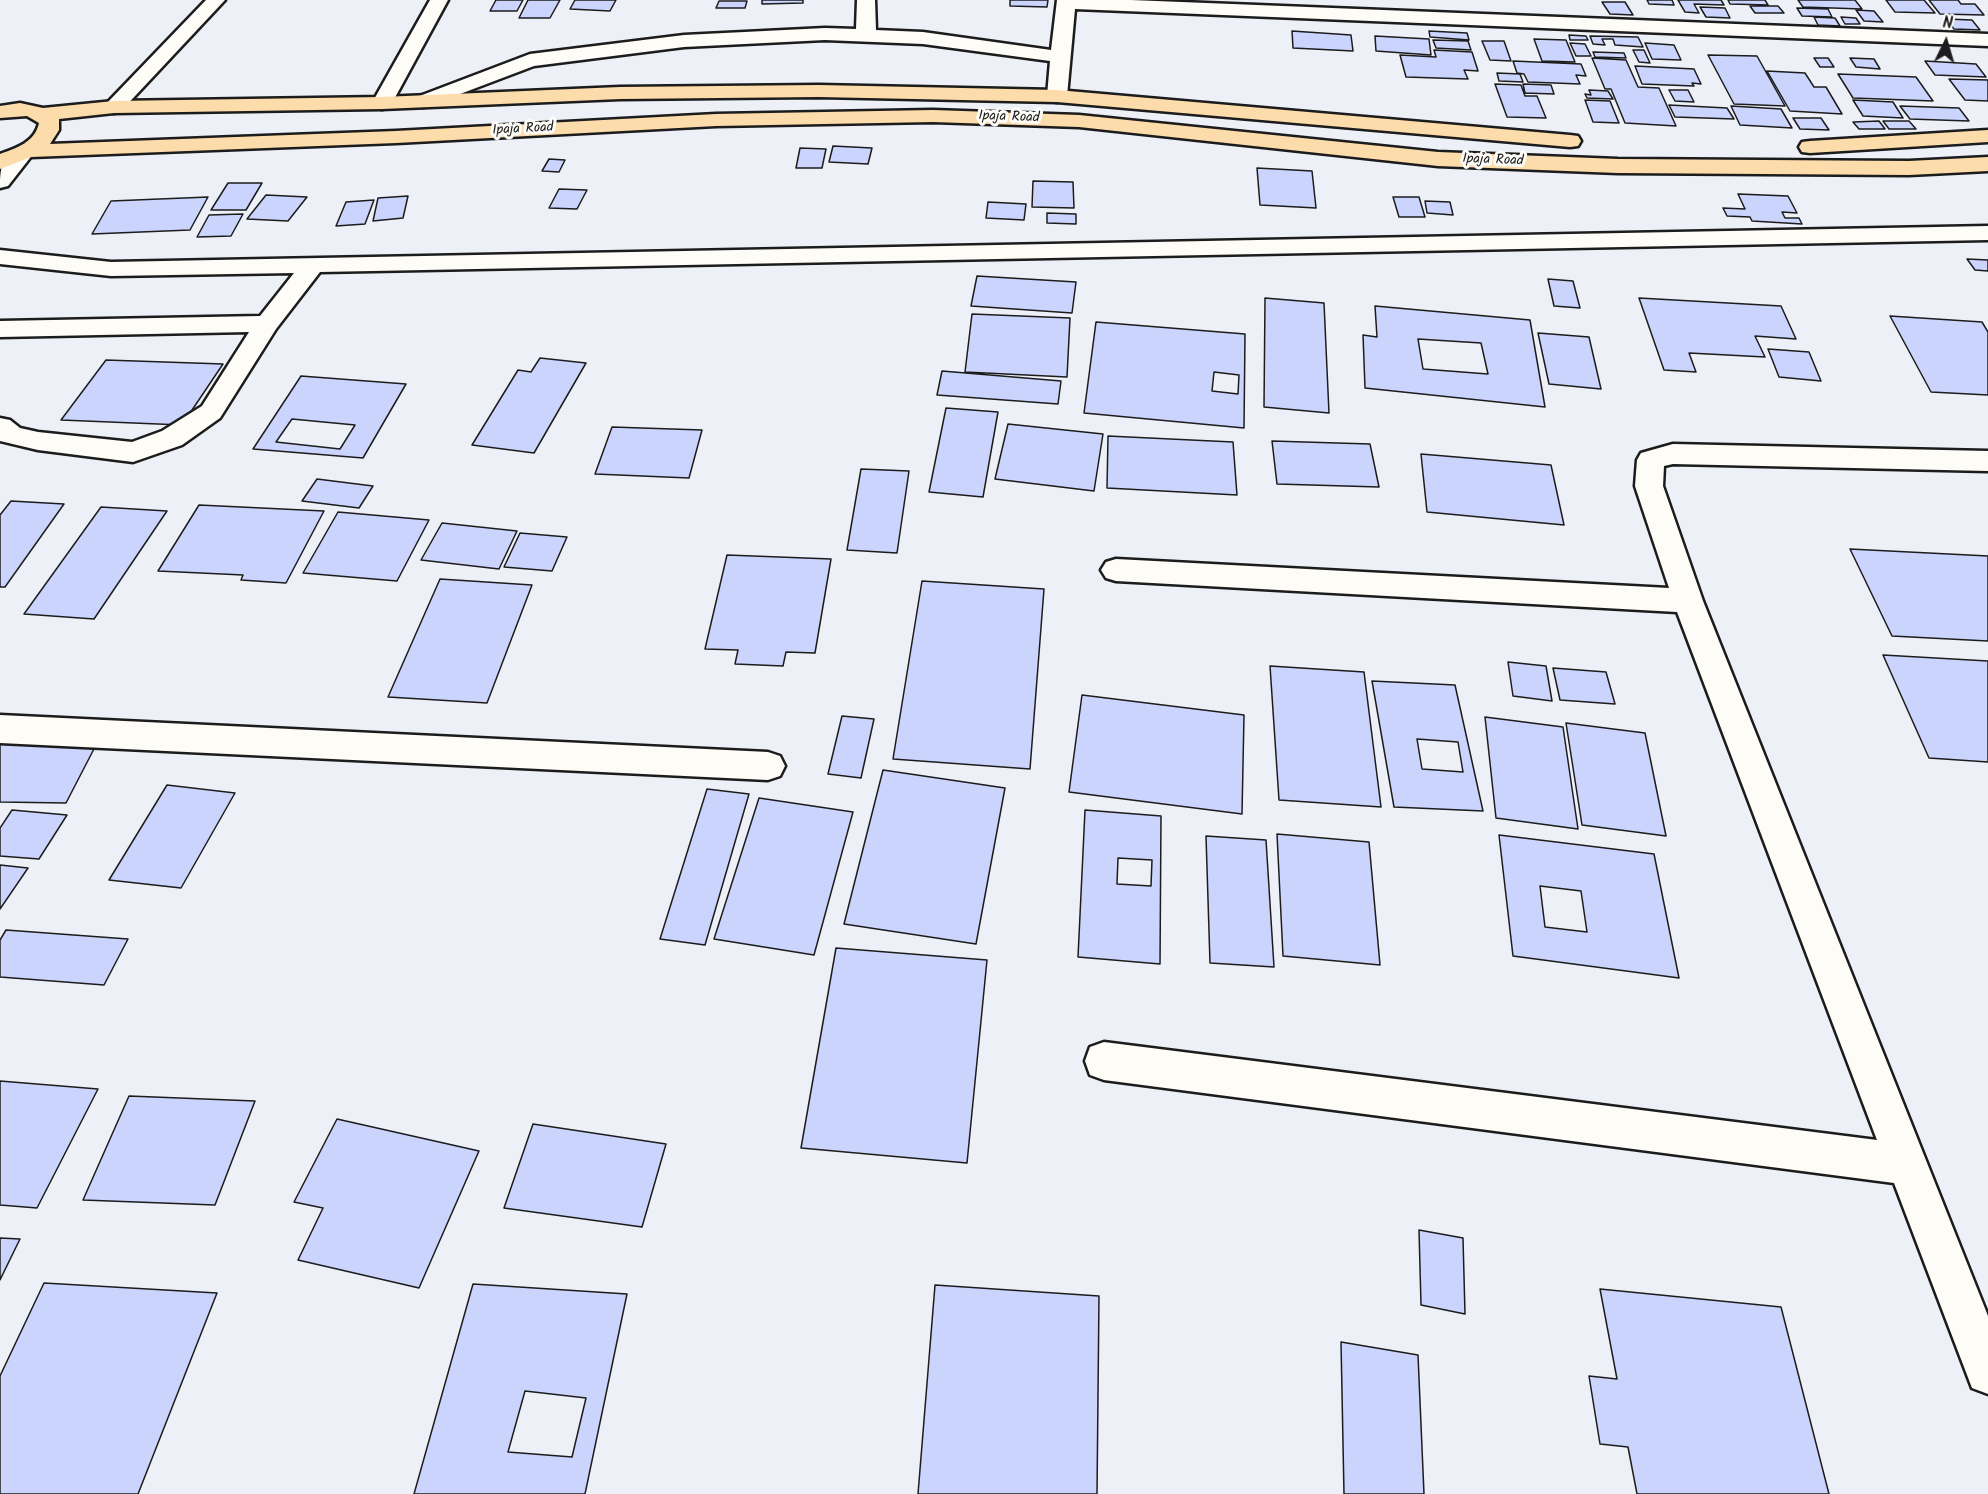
<!DOCTYPE html>
<html>
<head>
<meta charset="utf-8">
<style>
  body { margin:0 }
  #map { position:relative; width:1988px; height:1494px; overflow:hidden; background:#eef0f8; font-family:Kalam,sans-serif }
  canvas { display:block }
  .north { position:absolute; left:1916px; top:12px; width:60px; height:60px; -webkit-text-stroke:4px #fdfcf7; paint-order:stroke; rotate:5deg; font-size:16px; font-weight:700; line-height:24px; text-align:center; color:#1c1c1c }
  .north::after { content:''; display:block; margin:auto; width:21px; height:27px; background:#1c1c1c; clip-path:polygon(50% 0,100% 100%,50% 72%,0 100%) }
</style>
</head>
<body>
<div id="map">
<canvas width="1988" height="1494"></canvas>
<div class="north">N</div>
</div>
<script>
const ctx = document.querySelector('canvas').getContext('2d');
ctx.lineJoin = 'round';
function paint(path, color) { ctx.fillStyle = color; ctx.fill(path, 'evenodd'); }
function stroke(path, color, width, dash) { ctx.strokeStyle = color; ctx.lineWidth = width; ctx.lineCap = dash ? 'butt' : 'round'; ctx.setLineDash(dash || []); ctx.stroke(path); }
function write(font, color, halo, rows, align = 'center') {
  ctx.font = font + ' Kalam,sans-serif'; ctx.lineWidth = 6; ctx.setLineDash([]); ctx.textBaseline = 'middle'; ctx.strokeStyle = halo; ctx.fillStyle = color; for (const [text, x, y, turn = 0] of rows) {
    ctx.save(); ctx.translate(x, y); ctx.rotate((+turn || 0) * Math.PI / 180); ctx.textAlign = isNaN(turn) ? turn : align; if (halo) ctx.strokeText(text, 0, 0); ctx.fillText(text, 0, 0); ctx.restore();
  }
}
const building = new Path2D(`
  M496 0H523L517 11H490Z
  M528 0H560L550 18H519Z
  M575 0H616L610 11 570 9Z
  M762 0H803V3L762 4Z
  M1010 0H1048L1047 7 1010 6Z
  M1647 0H1672L1674 5 1649 4Z
  M1678 0H1721L1724 5 1694 4 1699 13 1685 12Z
  M1728 0H1765L1768 5 1730 4Z
  M1798 0H1855L1862 9 1803 7Z
  M1886 0H1924L1935 13 1895 12Z
  M1929 0H1958L1961 4H1975L1984 15 1940 14Z
  M719 1H747L745 8H716Z
  M1602 2H1625L1633 15 1610 14Z
  M1750 6H1778L1784 13H1755Z
  M1700 7 1725 8 1730 18 1706 17Z
  M1797 8 1828 9 1832 17 1802 16Z
  M1856 10 1874 11 1883 22 1864 21Z
  M1814 17 1835 18 1840 26 1818 25Z
  M1841 17 1856 18 1860 24H1845Z
  M1946 19 1972 20 1980 30 1954 29Z
  M1292 31 1351 35 1353 51 1293 48Z
  M1429 31 1467 33 1469 40 1430 37Z
  M1569 35 1586 36 1588 40H1570Z
  M1375 36 1429 39 1431 55 1376 51Z
  M1590 36 1638 37 1643 47 1615 45 1613 39H1602L1605 45 1593 44Z
  M1534 39 1566 40 1575 62 1542 61Z
  M1433 40 1468 41 1471 50 1436 48Z
  M1482 41H1504L1511 61 1490 60Z
  M1570 43 1585 44 1591 56H1576Z
  M1645 43 1674 45 1681 60 1652 59Z
  M1434 50 1472 52 1478 71 1464 70 1468 79 1406 77 1400 55 1436 57Z
  M1633 50H1644L1650 63 1639 62Z
  M1593 52 1624 53 1626 58 1595 57Z
  M1708 55 1757 56 1785 106 1734 104Z
  M1592 58 1626 60 1638 87 1659 88 1676 126 1625 123 1611 89H1605Z
  M1814 58H1828L1834 67H1820Z
  M1850 58 1874 59 1880 69 1856 67Z
  M1513 61 1581 64 1586 76 1576 75 1580 84 1528 82 1524 74 1517 73Z
  M1925 61 1976 64 1986 77 1935 75Z
  M1635 66 1694 69 1701 84 1692 83 1694 86 1642 84Z
  M1767 71 1805 73 1814 87H1826L1842 114 1790 111Z
  M1497 73 1520 74 1523 82 1499 81Z
  M1838 74 1916 77 1933 101 1853 98Z
  M1949 79 1988 80V101L1965 100Z
  M1495 84 1521 85 1525 96H1537L1546 118 1507 117Z
  M1523 84 1551 85 1554 94 1525 93Z
  M1589 90 1608 91 1613 99 1587 98 1585 94 1591 95Z
  M1669 90H1688L1694 102 1675 101Z
  M1585 100 1610 101 1619 123 1593 122Z
  M1853 100 1893 102 1903 118 1863 116Z
  M1669 105 1727 108 1734 119 1675 117Z
  M1731 106 1781 109 1792 128 1740 125Z
  M1900 106 1959 108 1969 121 1910 119Z
  M1793 118H1821L1829 130 1800 129Z
  M1879 121 1885 129H1859L1853 122Z
  M1883 121H1909L1916 129H1889Z
  M833 146 872 148 868 164 829 162Z
  M800 148 826 149 822 168H796Z
  M549 159 565 160 559 172 542 171Z
  M1257 168 1312 171 1316 208 1260 205Z
  M1033 181 1073 182 1074 208 1032 207Z
  M228 183H262L246 210H211Z
  M559 189 587 190 577 209 549 208Z
  M1738 194 1788 196 1797 213 1782 212 1785 218H1799L1802 224 1752 221 1750 217 1727 216 1723 208 1745 209Z
  M266 195 307 197 288 221 247 219Z
  M408 196 403 218 373 221 378 198Z
  M208 197 190 230 92 234 111 201Z
  M1393 197H1419L1425 217H1399Z
  M374 200 365 224 336 226 346 202Z
  M1425 201 1450 202 1453 215 1427 213Z
  M988 202 1026 204 1024 220 986 218Z
  M1047 213 1076 214V224L1047 223Z
  M243 214 231 236 197 237 209 215Z
  M1967 259 1988 260V271L1975 270Z
  M977 276 1076 282 1072 313 971 306Z
  M1548 279 1573 281 1580 308 1554 306Z
  M1265 298 1324 303 1329 413 1264 407Z
  M1639 298 1781 306 1796 339 1755 336 1765 357 1689 353 1696 372 1664 370Z
  M1375 306 1530 320 1545 407 1365 388 1363 335 1377 337ZM1418 339 1481 343 1488 374 1423 369Z
  M972 314 1070 318 1067 377 965 372Z
  M1890 316 1982 322 1988 332V395L1931 392Z
  M1096 322 1245 334 1244 428 1084 413ZM1214 372 1239 375 1238 394 1212 391Z
  M1538 333 1589 337 1601 389 1549 384Z
  M1768 349 1809 352 1821 381 1779 377Z
  M540 358 586 363 534 453 472 445 518 370 531 372Z
  M106 360 223 364 182 425 61 420Z
  M942 371 1061 381 1058 404 937 395Z
  M301 376 406 384 363 458 253 449ZM292 419 355 425 340 449 276 442Z
  M946 408 998 412 983 497 929 492Z
  M1008 424 1103 434 1094 491 995 479Z
  M612 427 702 430 689 478 595 474Z
  M1108 436 1233 442 1237 495 1107 488Z
  M1272 441 1370 444 1379 487 1277 484Z
  M1421 454 1551 465 1564 525 1427 512Z
  M861 469 909 471 897 553 847 550Z
  M317 479 373 486 359 508 302 501Z
  M11 501 64 504 5 587H0V515Z
  M199 505 324 511 286 583 241 580 243 575 158 571Z
  M101 507 167 511 94 619 24 614Z
  M338 512 429 520 397 581 303 573Z
  M442 523 517 531 499 569 421 560Z
  M520 533 567 537 552 571 504 567Z
  M1850 549 1988 556V641L1892 636Z
  M727 555 831 559 815 653 786 652 783 666 735 664 738 650 705 649Z
  M440 579 532 585 487 703 388 697Z
  M922 581 1044 589 1030 769 893 759Z
  M1883 655 1988 661V762L1929 758Z
  M1508 662 1546 666 1552 701 1513 696Z
  M1270 666 1364 672 1381 807 1279 800Z
  M1553 668 1606 672 1615 704 1560 700Z
  M1372 681 1455 685 1483 811 1394 807ZM1417 739 1458 742 1463 772 1422 769Z
  M1082 695 1244 715 1242 814 1069 792Z
  M842 716 874 719 861 778 828 774Z
  M1485 717 1563 727 1578 829 1496 818Z
  M1566 723 1645 733 1666 836 1582 825Z
  M0 744 96 745 66 803 0 802Z
  M883 770 1005 788 976 944 844 924Z
  M167 785 235 793 181 888 109 880Z
  M707 789 749 794 705 945 660 939Z
  M759 798 853 812 814 955 714 939Z
  M12 810 67 815 39 859 0 856V828Z
  M1085 810 1161 816 1160 964 1078 957ZM1118 858 1152 860 1151 886 1117 884Z
  M1277 834 1369 842 1380 965 1283 956Z
  M1499 835 1654 854 1679 978 1513 956ZM1540 886 1581 891 1587 932 1545 927Z
  M1206 836 1266 840 1274 967 1210 963Z
  M0 865 28 868 0 909Z
  M6 930 128 939 104 985 0 977V940Z
  M836 948 987 960 967 1163 801 1148Z
  M0 1081 98 1089 37 1208 0 1205Z
  M129 1096 255 1101 215 1205 83 1200Z
  M337 1119 479 1151 419 1288 298 1260 323 1208 294 1202Z
  M533 1124 666 1144 642 1227 504 1208Z
  M1419 1230 1463 1238 1465 1314 1421 1305Z
  M0 1238 20 1239 0 1280Z
  M44 1283 217 1293 138 1494H0V1376Z
  M473 1284 627 1294 585 1494H414ZM525 1391 586 1398 572 1457 508 1452Z
  M935 1285 1099 1296 1097 1494H918Z
  M1600 1289 1781 1307 1829 1494H1637L1628 1447 1600 1444 1589 1376 1617 1379Z
  M1341 1342 1418 1355 1424 1494H1344Z`);
paint(building, '#cbd4fc');
stroke(building, '#1c1c1c', 1.5);
const minor = new Path2D(`
  M206 0H225L121 111 114 113 107 111 104 107 107 103Z
  M430 0H448L392 103 389 107 382 109 375 107 372 103Z
  M857 0H875L876 30 923 32 1051 50 1057 0H1131L1988 34V46L1075 9 1067 96 1064 100 1057 102 1050 100 1047 96 1050 61 923 44 825 40 684 47 534 66 431 105 424 107 417 105 414 101 417 97 530 54 684 35 825 28 856 29Z
  M22 147 30 149 33 154 8 186 0 188C0 170 1 153 22 147Z
  M1988 226V240L320 272 276 329 220 418 182 445 133 462 38 450 0 441V418L10 420 20 428 38 432 132 442 162 431 202 406 249 332 0 337V321L260 316 294 273 111 276 0 264V250L111 262Z
  M1673 444 1988 451V471L1673 464 1664 466 1663 486 1703 601 1988 1316V1394L1972 1388 1894 1183 1104 1080 1090 1075 1085 1061 1090 1047 1104 1042 1877 1140 1677 612 1116 581 1106 578 1101 570 1106 562 1116 559 1669 588 1635 486 1637 460 1641 453Z
  M0 715 768 752 780 756 785 766 780 776 768 780 0 743Z`);
const major = new Path2D(`
  M819 85 1057 90 1570 135 1578 136 1581 141 1578 146 1570 147 1057 102 819 97 620 99 382 109 114 113 59 119V130L50 144 396 131 716 114 933 110 1079 115 1438 152 1618 159 1909 161 1988 157V171L1909 175 1618 173 1438 166 1079 127 933 122 716 126 396 143 31 157 0 169V154C17 148 35 142 39 123L27 116 0 118V106L20 103 43 108 114 101 382 97 620 87Z
  M1988 130V142L1810 153 1802 152 1799 147 1802 142 1810 141Z`);
stroke(minor, '#1c1c1c', 5);
stroke(major, '#1c1c1c', 5);
paint(minor, '#fdfcf7');
paint(major, '#fddcac');
write('14px', '#1c1c1c', '#fdfcf7', [
  ["Ipaja Road",1009,118,2],
  ["Ipaja Road",523,130,-3],
  ["Ipaja Road",1493,161,2]
]);
</script>
</body>
</html>
